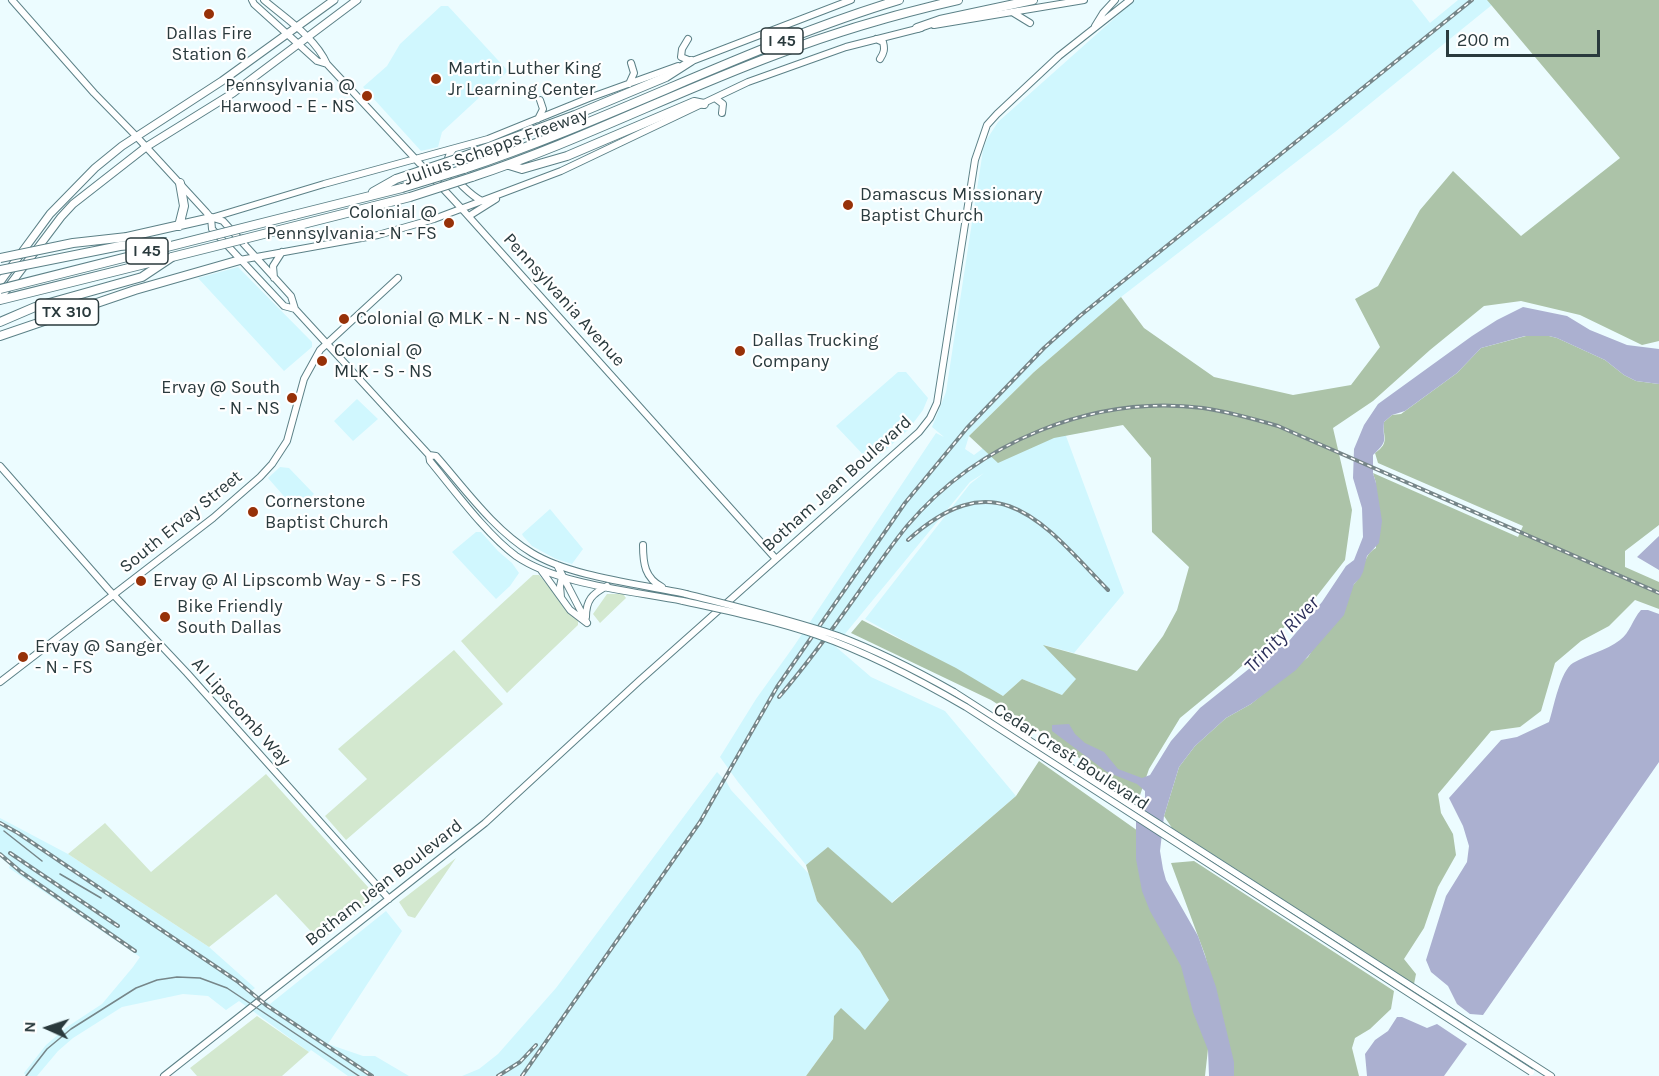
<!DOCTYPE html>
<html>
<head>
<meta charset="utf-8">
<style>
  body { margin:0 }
  #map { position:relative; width:1659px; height:1076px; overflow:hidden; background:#ecfcff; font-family:Karla,sans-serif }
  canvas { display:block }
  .north { position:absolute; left:18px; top:998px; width:60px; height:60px; -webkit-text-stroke:4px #fff; paint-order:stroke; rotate:273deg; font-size:16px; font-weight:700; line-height:24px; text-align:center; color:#2a3a3d }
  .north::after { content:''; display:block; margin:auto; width:21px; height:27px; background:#2a3a3d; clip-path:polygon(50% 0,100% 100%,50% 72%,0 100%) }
  .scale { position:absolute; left:1446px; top:30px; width:154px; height:27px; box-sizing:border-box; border:3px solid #2a3a3d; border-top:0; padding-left:8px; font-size:18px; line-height:21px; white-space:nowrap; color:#2a3a3d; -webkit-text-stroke:4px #fff; paint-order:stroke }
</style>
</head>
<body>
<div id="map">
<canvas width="1659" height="1076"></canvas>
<div class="north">N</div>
<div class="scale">200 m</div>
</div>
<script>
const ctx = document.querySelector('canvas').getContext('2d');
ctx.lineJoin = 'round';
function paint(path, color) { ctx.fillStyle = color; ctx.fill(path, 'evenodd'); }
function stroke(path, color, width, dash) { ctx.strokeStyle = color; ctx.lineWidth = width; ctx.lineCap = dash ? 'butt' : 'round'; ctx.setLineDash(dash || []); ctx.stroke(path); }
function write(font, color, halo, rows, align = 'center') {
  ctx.font = font + ' Karla,sans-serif'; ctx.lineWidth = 4.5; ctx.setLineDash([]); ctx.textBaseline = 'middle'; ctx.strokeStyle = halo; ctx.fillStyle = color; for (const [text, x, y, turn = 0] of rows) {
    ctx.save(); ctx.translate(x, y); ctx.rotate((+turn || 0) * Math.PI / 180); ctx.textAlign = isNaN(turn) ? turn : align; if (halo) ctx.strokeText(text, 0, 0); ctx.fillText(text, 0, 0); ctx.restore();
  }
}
paint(new Path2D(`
  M1135 0H1412L1430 23 1458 0H1498L1335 132 1121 297 1034 372 969 436 965 449 974 455 994 440 1141 420 1064 436H1066L1124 593 1074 653 1044 645 1077 679 1062 695 1022 679 1003 696 865 619 970 484 984 473 970 482 835 646 871 677 945 711 1016 796 891 903 828 848 806 865 738 782 720 757 756 699 794 646 936 433 944 437 932 427 946 392 983 150 987 139 998 122Z
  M441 6H448L508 71 442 132 438 147 421 151 363 87 387 66 400 44Z
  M238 267 312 342V347L284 371 198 278Z
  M898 372H906L928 398 923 410 908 430 871 463 836 426Z
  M357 399 378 419 353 441 334 421Z
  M280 467 289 468 314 494 296 510 268 478Z
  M550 509 583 549 572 564 556 559 532 546 523 536 522 534Z
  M476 532H481L498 551 512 563 519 573 510 586 496 599 452 552Z
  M717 772 726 781 731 790 809 874 817 901 860 951 889 1000 865 1031 841 1009 834 1016 833 1039 806 1076H462L479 1069 498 1054 556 988Z
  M0 818 68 854 209 947 255 988 251 991 270 1004 386 911 402 931 328 1044 363 1056H375L409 1076H348L311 1050 309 1052 239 1001 226 1010 208 996 183 994 122 1007 73 1038 58 1051 37 1076H26L24 1073 46 1045 67 1027 102 1004 133 967 140 957 9 868 10 865 0 856Z`), '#d0f7fe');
paint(new Path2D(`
  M533 575H539L578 621V625L507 693 461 641Z
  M607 594H623L626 598 600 623 593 614Z
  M454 650 503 704 346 840 325 816 367 779 338 749Z
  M266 774 377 897 320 941 276 894 209 947 68 854 105 823 151 872Z
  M456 858 415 918 408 916 399 902Z
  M257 1016 309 1052 282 1076H197L190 1068Z`), '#d3e8cf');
paint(new Path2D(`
  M1487 0H1659V341L1642 345 1580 315 1521 301 1484 306 1430 350 1373 401 1333 428 1352 510 1345 560 1313 601 1231 676 1180 718 1149 769 1138 801 1060 744 991 700 851 633 862 620 956 668 1003 696 1022 679 1062 695 1076 679 1043 645 1137 671 1163 636 1177 610 1189 567 1152 532 1151 458 1123 425 1054 438 998 463 969 436 1034 372 1121 297 1144 328 1214 377 1293 395 1351 385 1380 347 1355 299 1378 286 1420 210 1453 171 1521 236 1620 158Z
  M1526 336H1549L1557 338 1605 360 1624 375 1636 381 1659 384V525L1625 551V567L1659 582V609L1635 600 1609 626 1581 641 1555 663 1541 711 1520 727 1491 731 1438 794 1441 813 1453 834 1456 855 1438 887 1424 928 1404 959 1416 974 1414 984 1172 828 1164 816 1179 767 1195 746 1226 718 1251 704 1308 657 1354 584C1366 573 1361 556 1376 548V483L1373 473 1518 537 1523 526 1378 463 1375 453C1391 442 1382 437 1384 422L1392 415 1401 414 1457 373 1481 348Z
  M1039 761 1138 831 1209 1040 1205 1076H806L833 1039 834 1016 841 1008 865 1030 889 1000 860 951 817 901 806 865 828 847 892 903 1016 796Z
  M1194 861 1394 991 1391 1009 1370 1029 1355 1038 1352 1048 1359 1076H1224L1225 1032 1205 955 1171 863Z`), '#acc3a8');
paint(new Path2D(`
  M1523 307 1567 316 1590 330 1627 345 1659 349V384L1636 381 1624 375 1605 360 1557 338 1549 336H1525L1481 348 1457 373 1405 411 1392 415 1384 422C1382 442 1390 439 1373 455V473L1376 483 1382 521 1379 543 1367 556 1363 572 1360 578 1354 584 1344 615 1296 670 1251 704 1226 718 1195 746 1179 767 1164 816 1160 851 1163 869 1166 880 1198 936 1216 987 1234 1062V1076H1209L1208 1050 1193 1012 1181 966 1150 911 1142 891 1136 859V822L1145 797V791L1137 784 1107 772 1052 731V725L1069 724 1075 734 1085 743 1104 752 1118 769 1142 778 1150 775 1171 741 1200 708 1250 668 1289 641 1322 602 1346 566 1354 560 1363 537 1362 508 1353 478 1354 449 1364 425 1378 404 1472 336 1497 320Z
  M1659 536V570L1637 557Z
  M1641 610H1648L1659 614V762L1483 1015 1470 1014 1457 1004 1448 986 1431 972 1426 960 1446 896 1467 862 1469 846 1463 826 1449 798 1501 740 1517 737 1549 722C1554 707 1560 671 1573 663 1588 654 1606 651 1620 640 1630 633 1632 620 1641 610Z
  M1397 1017H1402L1427 1028 1437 1024 1467 1044 1444 1076H1367L1365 1054 1375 1040 1388 1031Z`), '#abb0d0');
const secondary = new Path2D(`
  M12 0 94 93 137 137 206 212 211 218 212 229 284 306 295 309
  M252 0 254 4 317 61 327 64
  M264 0C285 18 315 37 327 64L462 209 776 559
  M1012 12 1030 23
  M934 25 1084 0
  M1095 26 1103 13 1115 0
  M688 39 682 49 681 57 691 61
  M876 39 883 42C885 49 884 53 880 59
  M687 63 851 0
  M629 84 634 73 631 63
  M715 98 723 104 722 113
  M538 119 543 109 540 100
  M453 149C449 155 446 160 448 167 451 177 473 197 482 201
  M469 216 496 199
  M211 218 324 184 488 139 589 98 678 66
  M213 218 223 221 291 296 295 309 429 455 430 461C454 490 487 535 516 556 558 585 633 591 683 601
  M240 260 378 235 434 219 561 171 748 82 846 47 921 28
  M274 278 273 266 282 252
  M429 455 436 456C465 489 494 530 532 553 571 577 641 584 686 594
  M0 466 108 589 187 673 389 899
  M643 545C643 564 645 578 662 587
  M557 565 587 623
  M541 570 570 610 587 623
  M561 597 560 586 562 577
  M586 617C586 600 592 594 607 586
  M0 682 213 518 260 477 272 464 287 441 304 379 320 350 398 278
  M954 692 1551 1076
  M164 1076 485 823 639 681 919 432 930 418 937 403 975 160 987 125 997 114 1059 56 1130 0`);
const primary = new Path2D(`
  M0 282 50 214 95 168 122 146 222 81 334 0
  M0 298 61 217 73 204 146 147 233 93 357 0`);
const highway = new Path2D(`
  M917 28 940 20 1033 0
  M459 158 575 115 666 77 691 61
  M509 165 522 169 567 156 694 102 704 104
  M464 169C612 120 750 45 899 0
  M472 177C575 143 673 93 775 55 835 32 896 14 958 0
  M373 192 396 179
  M294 215 402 188
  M179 226 184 206 180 183
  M127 237 211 218
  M244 239 410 197
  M0 300 165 259
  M0 322 35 307 142 277 172 257
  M0 336 135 290 240 260`);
stroke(secondary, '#5c8187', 8);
stroke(primary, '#5c8187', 9);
stroke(highway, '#5c8187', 10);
stroke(secondary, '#fff', 6);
stroke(primary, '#fff', 7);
stroke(highway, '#fff', 8);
stroke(new Path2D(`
  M4 831 42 861
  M60 874 101 898
  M26 1076 47 1049 71 1029 136 988 157 980 177 977 200 978 227 988 359 1076`), '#768689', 1.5);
const rail = new Path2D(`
  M908 540C998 459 1043 523 1108 590
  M779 697C807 664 832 630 856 596 873 572 889 548 907 526 978 442 1094 394 1203 408 1229 412 1254 419 1278 426L1659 593
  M0 823 18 833 237 981 266 1005 372 1076
  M10 853 118 926
  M0 854 21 872 135 951
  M498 1076 520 1062 536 1045
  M522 1076 700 822 777 687 905 503 967 428 1044 348 1081 315 1472 0`);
stroke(rail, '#768689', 4);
stroke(rail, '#fff', 1.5, [4.5]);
const secondaryBridge = new Path2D(`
  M686 594C737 607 788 619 838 636 878 651 917 671 954 692
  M683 601C728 611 773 620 817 635 869 653 918 679 966 707L1531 1072`);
const highwayBridge = new Path2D(`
  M396 179 459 158
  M402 188 464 169
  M410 197 472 177
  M172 257 244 239
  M0 258 73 243 127 237
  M0 270 120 246 167 242
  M0 289 294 215`);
stroke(secondaryBridge, '#5c8187', 8, []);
stroke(highwayBridge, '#5c8187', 10, []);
stroke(secondaryBridge, '#fff', 6);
stroke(highwayBridge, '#fff', 8);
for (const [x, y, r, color] of [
  [209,14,6,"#973108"],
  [436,79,6,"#973108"],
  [367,96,6,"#973108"],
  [848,205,6,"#973108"],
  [449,223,6,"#973108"],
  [344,319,6,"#973108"],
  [740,351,6,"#973108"],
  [322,361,6,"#973108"],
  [292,398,6,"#973108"],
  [253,512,6,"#973108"],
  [141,581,6,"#973108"],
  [165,617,6,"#973108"],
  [23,657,6,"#973108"]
]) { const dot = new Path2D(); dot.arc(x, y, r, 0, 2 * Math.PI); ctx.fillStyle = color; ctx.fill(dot); stroke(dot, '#fff', 2); }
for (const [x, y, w] of [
  [782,41,42],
  [147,251,42],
  [67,312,63]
]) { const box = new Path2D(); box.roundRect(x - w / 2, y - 13, w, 26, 4.5); ctx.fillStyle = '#fff'; ctx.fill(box); stroke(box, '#2a3a3d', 1.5); }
write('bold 16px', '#2a3a3d', null, [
  ["I 45",782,41],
  ["I 45",147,251],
  ["TX 310",67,312]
]);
write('18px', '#2a3a3d', '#fff', [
  ["Dallas Fire",209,34,"center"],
  ["Station 6",209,55,"center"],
  ["Martin Luther King",448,69],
  ["Jr Learning Center",448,90],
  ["Pennsylvania @",355,86,"right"],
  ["Harwood - E - NS",355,107,"right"],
  ["Damascus Missionary",860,195],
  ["Baptist Church",860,216],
  ["Colonial @",437,213,"right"],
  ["Pennsylvania - N - FS",437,234,"right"],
  ["Colonial @ MLK - N - NS",356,319],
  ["Dallas Trucking",752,341],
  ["Company",752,362],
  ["Colonial @",334,351],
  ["MLK - S - NS",334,372],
  ["Ervay @ South",280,388,"right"],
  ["- N - NS",280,409,"right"],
  ["Cornerstone",265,502],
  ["Baptist Church",265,523],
  ["Ervay @ Al Lipscomb Way - S - FS",153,581],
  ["Bike Friendly",177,607],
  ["South Dallas",177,628],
  ["Ervay @ Sanger",35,647],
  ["- N - FS",35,668]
], 'left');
write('18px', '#2a3a3d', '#fff', [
  ["Julius Schepps Freeway",496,147,-20],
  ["Pennsylvania Avenue",564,300,48],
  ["Botham Jean Boulevard",837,484,-42],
  ["South Ervay Street",181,522,-39],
  ["Al Lipscomb Way",241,712,48],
  ["Cedar Crest Boulevard",1071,757,33],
  ["Botham Jean Boulevard",384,883,-38]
]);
write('italic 20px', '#2c305b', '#fff', [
  ["Trinity River",1282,635,-46]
]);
</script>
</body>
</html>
